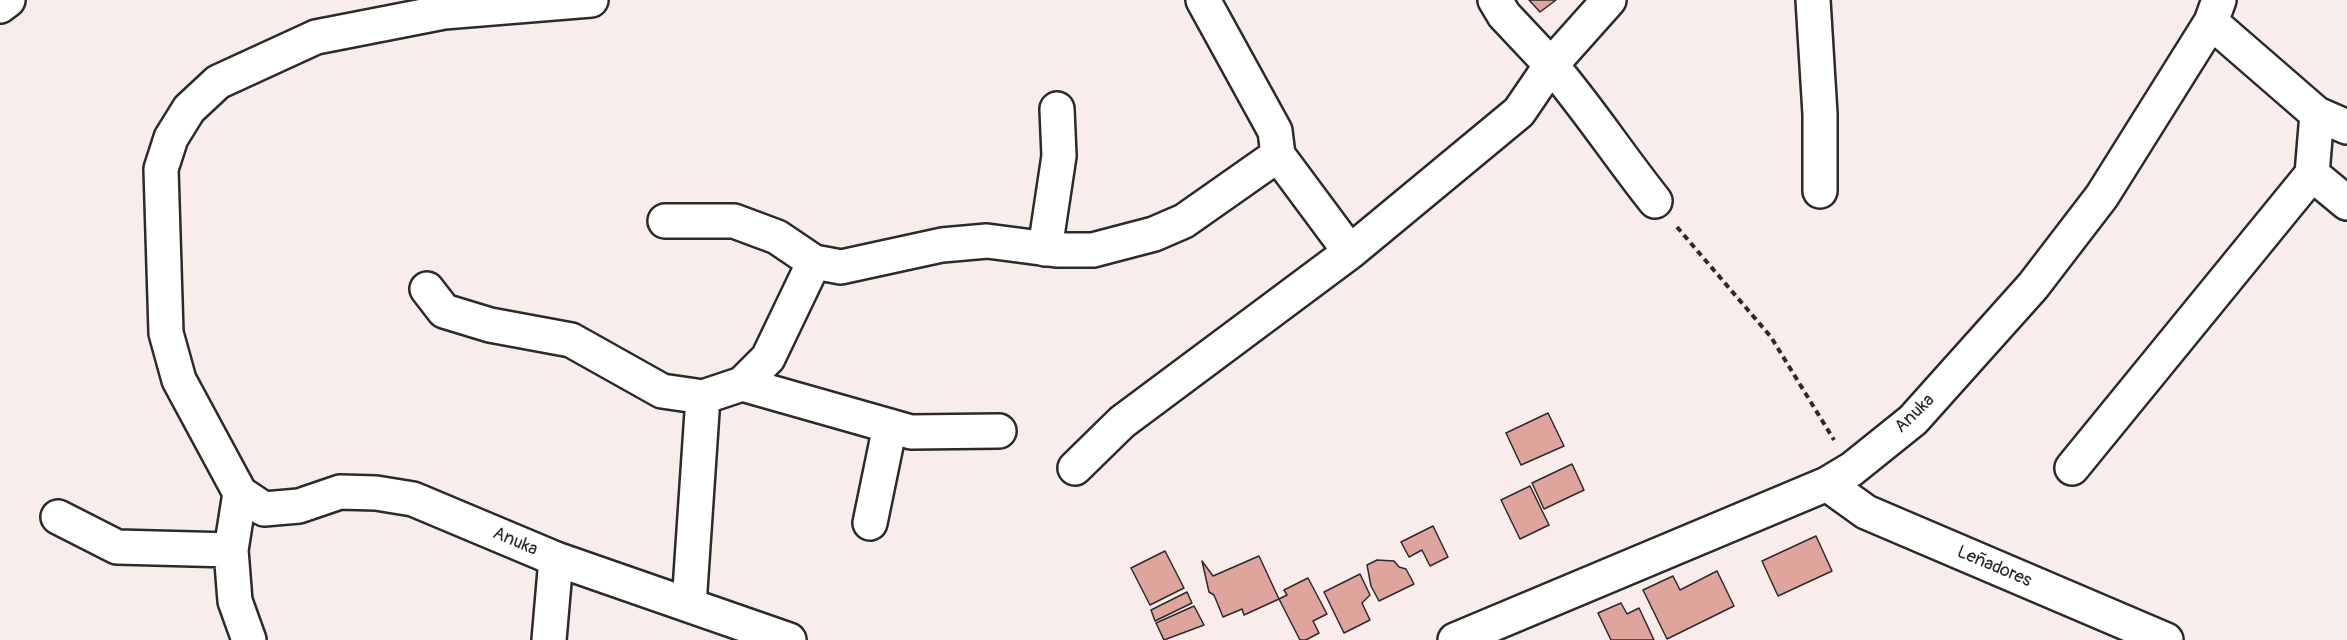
<!DOCTYPE html>
<html>
<head>
<meta charset="utf-8">
<style>
  body { margin:0 }
  canvas { display:block; background:#f9edeb }
</style>
</head>
<body>
<canvas width="2347" height="640"></canvas>
<script>
const ctx = document.querySelector('canvas').getContext('2d');
ctx.lineJoin = 'round';
function paint(path, color) { ctx.fillStyle = color; ctx.fill(path, 'evenodd'); }
function stroke(path, color, width, dash) { ctx.strokeStyle = color; ctx.lineWidth = width; ctx.lineCap = dash ? 'butt' : 'round'; ctx.setLineDash(dash || []); ctx.stroke(path); }
function write(font, color, halo, rows, align = 'center') {
  ctx.font = font + ' Pangolin,sans-serif'; ctx.lineWidth = 5; ctx.setLineDash([]); ctx.textBaseline = 'middle'; ctx.strokeStyle = halo; ctx.fillStyle = color; for (const [text, x, y, turn = 0] of rows) {
    ctx.save(); ctx.translate(x, y); ctx.rotate((+turn || 0) * Math.PI / 180); ctx.textAlign = isNaN(turn) ? turn : align; if (halo) ctx.strokeText(text, 0, 0); ctx.fillText(text, 0, 0); ctx.restore();
  }
}
const building = new Path2D(`
  M1529 0H1556L1540 12Z
  M1548 413 1564 446 1521 465 1506 433Z
  M1572 464 1584 490 1544 509 1532 483Z
  M1530 486 1549 525 1520 539 1501 500Z
  M1433 526 1448 557 1430 566 1422 550 1409 557 1401 542Z
  M1816 536 1832 571 1778 596 1762 561Z
  M1165 551 1184 588 1150 605 1131 568Z
  M1259 556 1279 599 1244 615 1242 609 1223 617 1214 595 1209 592 1202 561 1213 576Z
  M1377 560 1394 561 1399 567 1406 569 1414 584 1379 601 1371 586 1367 565Z
  M1717 571 1734 606 1667 639 1643 590 1673 576 1680 590Z
  M1360 574 1370 595 1362 603 1370 620 1344 633 1324 592Z
  M1308 578 1327 614 1313 621 1319 633 1306 640H1300L1279 599 1287 595 1284 590Z
  M1187 592 1192 603 1155 621 1151 610Z
  M1621 603 1627 614 1639 608 1654 640H1611L1598 613Z
  M1194 606 1204 625 1164 640 1156 623Z`);
paint(building, '#dfa59d');
stroke(building, '#2b2b2b', 1.5);
const minor = new Path2D(`
  M1495 0 1504 15 1551 65 1609 0
  M1813 0 1820 114V191
  M0 6 8 0
  M2211 22 2317 114 2347 127
  M2317 114 2312 174 2347 203
  M1278 155 1350 252
  M665 221H734L777 237 814 262 841 267 942 245 987 241 1056 250H1093L1154 234 1184 221 1278 155 1275 131 1203 0
  M1045 249 1059 156 1057 109
  M427 289 444 311 490 325 571 340 662 391 703 397 742 384 911 432 999 431
  M742 384 768 358 814 262
  M1075 468 1122 422 1350 252 1519 112 1551 65C1588 108 1619 156 1655 201
  M2072 468 2312 174
  M1827 484 1866 512 2166 640
  M240 493 264 509 299 506 340 492 376 493 413 499 556 559 789 640
  M58 517 117 547 231 550
  M870 523 890 426
  M689 605 703 397
  M249 640 235 601 231 550 240 493 179 380 166 333 161 169 171 138 189 109 218 82 316 37 444 12 591 0
  M549 640 556 559
  M1455 640 1827 484 1852 469 1913 420 2033 286 2102 196 2211 22 2219 0`);
stroke(minor, '#2b2b2b', 38);
stroke(new Path2D(`
  M1677 227 1771 337 1834 440`), '#2b2b2b', 4, [6, 4.5]);
stroke(minor, '#fff', 33);
write('18px', '#2b2b2b', '#fff', [
  ["Anuka",1915,414,-44],
  ["Anuka",515,542,23],
  ["Leñadores",1994,567,23]
]);
</script>
</body>
</html>
